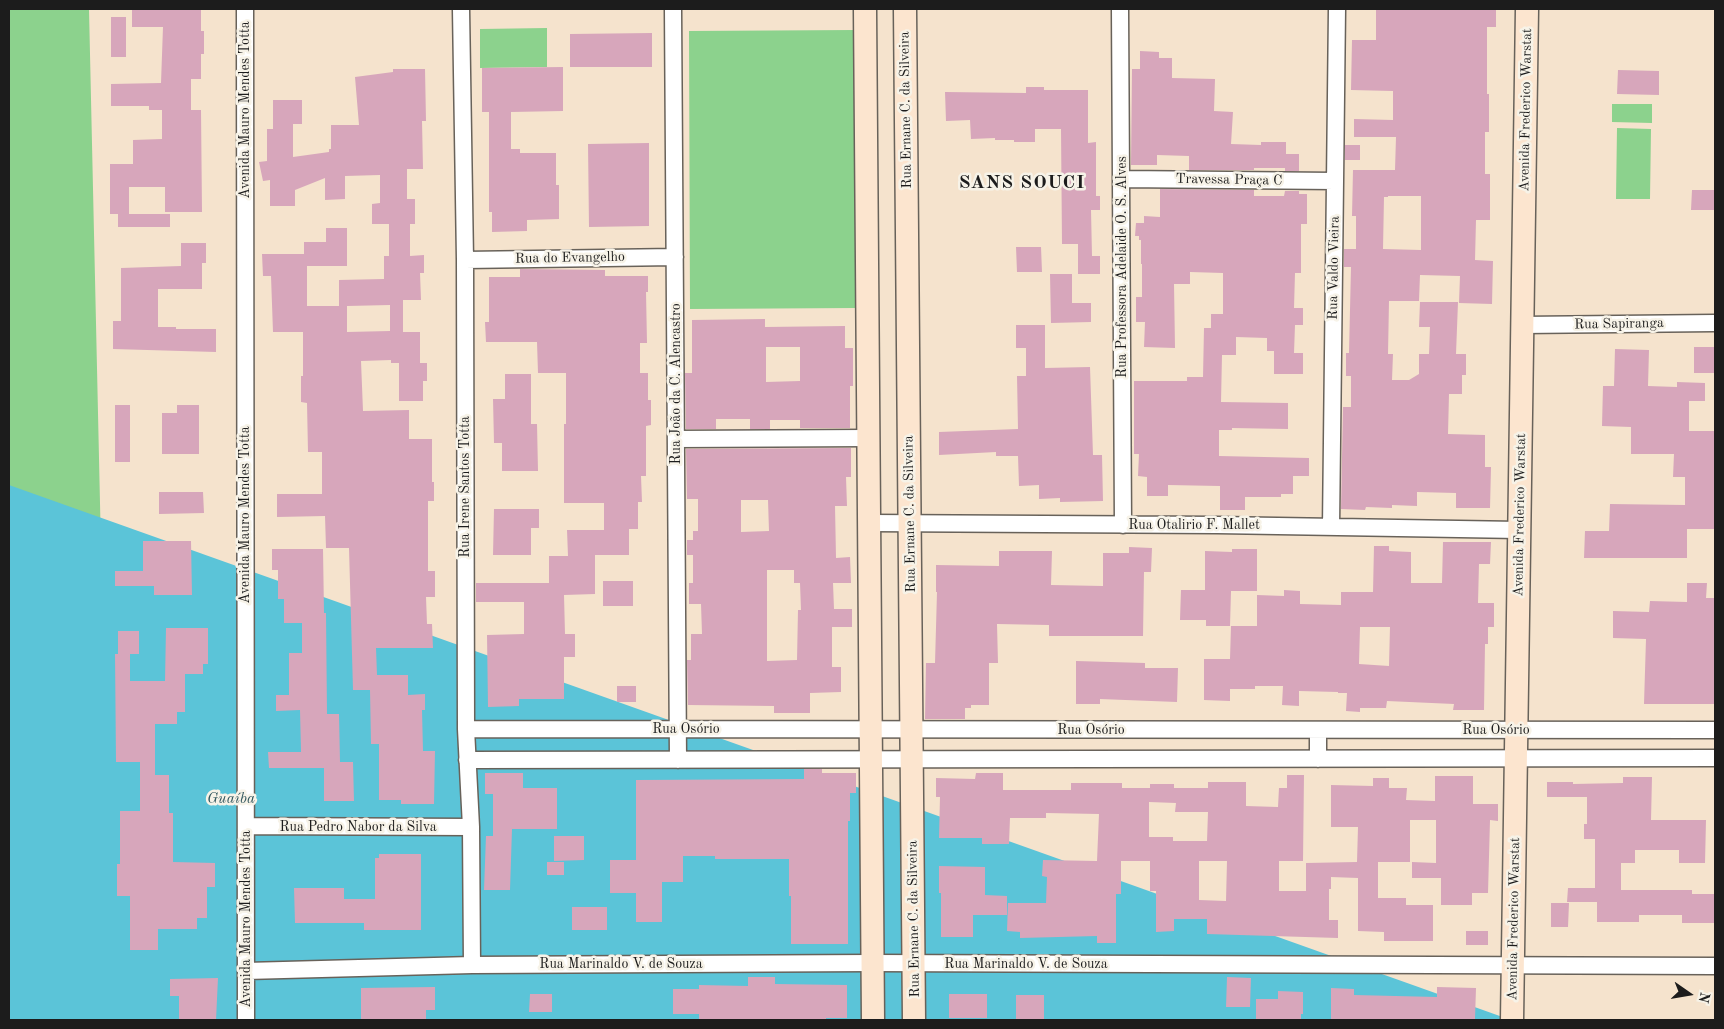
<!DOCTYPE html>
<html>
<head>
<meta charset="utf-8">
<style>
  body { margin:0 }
  #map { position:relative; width:1724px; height:1029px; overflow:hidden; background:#f5e3cd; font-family:"Old Standard TT",serif }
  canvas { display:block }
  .frame { position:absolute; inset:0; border:10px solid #1c1c1c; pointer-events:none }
  .north { position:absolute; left:1664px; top:969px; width:50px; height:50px; -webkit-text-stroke:4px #f7f3e8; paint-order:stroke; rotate:103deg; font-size:14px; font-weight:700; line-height:20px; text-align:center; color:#1c1c1c }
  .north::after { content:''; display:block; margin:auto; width:18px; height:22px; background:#1c1c1c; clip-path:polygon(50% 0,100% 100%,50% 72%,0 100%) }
</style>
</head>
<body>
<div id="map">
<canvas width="1724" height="1029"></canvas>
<div class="frame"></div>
<div class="north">N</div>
</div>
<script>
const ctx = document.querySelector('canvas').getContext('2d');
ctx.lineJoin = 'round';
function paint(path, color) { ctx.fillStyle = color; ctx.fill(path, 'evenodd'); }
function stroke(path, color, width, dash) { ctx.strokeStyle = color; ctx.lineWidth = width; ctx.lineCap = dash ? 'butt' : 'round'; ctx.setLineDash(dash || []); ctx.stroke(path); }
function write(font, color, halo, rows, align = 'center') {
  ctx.font = font + ' "Old Standard TT",serif'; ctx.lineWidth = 5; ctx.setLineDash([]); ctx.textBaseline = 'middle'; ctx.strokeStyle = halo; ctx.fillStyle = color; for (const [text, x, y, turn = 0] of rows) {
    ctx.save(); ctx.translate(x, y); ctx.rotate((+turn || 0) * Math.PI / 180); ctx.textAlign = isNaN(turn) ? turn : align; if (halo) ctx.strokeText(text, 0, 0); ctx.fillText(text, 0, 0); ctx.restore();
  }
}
paint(new Path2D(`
  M9 9H89L101 548 9 1020Z
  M547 28V67L480 68V29Z
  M855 30 856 308 690 309 689 31Z
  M1612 104H1652V123L1612 122Z
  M1617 128 1651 129 1650 199H1616Z`), '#8cd28d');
paint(new Path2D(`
  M9 485 1511 1020H9Z`), '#5bc4d8');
paint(new Path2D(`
  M132 9H201V31H204V54H201V79H191V110H201L202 212H165V187H129V214H118H170V227H118V214H110V164H133V140L162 139V110H149V106H111V84L161 83 163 27H132Z
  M1376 9H1496V27H1487V94H1489V132H1485V174H1490V220H1476L1475 260 1493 261 1492 304 1459 303 1460 276 1420 275 1419 301H1389L1388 354H1393L1392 380H1409L1419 374V354H1429L1430 327H1419L1420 302H1458L1456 354H1466V375H1462V394H1449L1448 434 1485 435V467H1491L1490 508H1456V493L1417 492V506L1392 505V508L1366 507 1365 510 1341 509 1343 407H1351V376H1346V353H1349L1351 267H1344V249H1356V216H1352L1353 170H1395L1396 137H1354V119L1393 120V91L1351 90 1352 40H1376ZM1388 196H1421V250L1383 249 1384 197H1388Z
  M111 17H126V57H111Z
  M652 33V67H570V34Z
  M1140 51 1159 52V58H1172V78L1215 79 1214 111 1233 112 1231 144 1261 145V142H1286V154H1299V171H1285V168H1254V170H1189V156L1157 155V165H1131L1132 69H1140Z
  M563 67V111L511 112V149H520V153H556V185H559V219L527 220V231L492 232V212H489V112H482V68Z
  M393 69H425L426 121H422L423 169H407V199H415V224H410V256L424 255V273H420L421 300H403V332H420V363H427V381H423V401H399V363H391V360L361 361 363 411 409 410V439H432V482H434V501H428V571H435V597H426L427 624H432L433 648H376L377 675H408V695L425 694V710H422L423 751H435L434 804H401V800H379V744H371L370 690H353L349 548H326L325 516 277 517V494H322V452H308L307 403 301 402V376H303V332H273L271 276H263L262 254H304V242H326V228H347V266H307V306H339V280L384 279V256H389V224H372V204L380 203V175L345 176V199L325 200V178L295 190V206H270V180L263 181 259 162 267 161V129H273V100H302V124H293V157L329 152V149H331V125H359L355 77 393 72ZM390 305V331L347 332V306Z
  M1618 70 1659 71V95L1617 94Z
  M1026 87H1044V90H1088V143L1096 142V196H1100V210H1091L1092 256H1100V274H1078V244H1062L1061 129H1035V142H1014V140H995V138L971 139 970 120 946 121 945 92 1026 93Z
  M649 143V226L589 227 588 144Z
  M1345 145H1360V160H1345Z
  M1160 189 1254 190V196H1284L1285 191H1299V194H1307V224H1301V273H1295L1294 308H1303V325H1295L1294 353H1303V374H1274V351H1267V338L1236 337V355H1222L1221 402 1288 403V429L1232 428V430H1219V456L1309 458V476H1293V494H1281V497H1245V510H1220V486L1168 485V496H1147V477L1138 476 1139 454H1134V381H1187V377H1203L1204 328H1211V314H1223V273L1190 272V284H1174L1175 348 1144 347 1145 322H1136V297H1142V264H1141V240H1139V236H1135L1136 223H1144V216L1160 217Z
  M1692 190H1715V210H1691Z
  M181 243H206V263H202V289H158V327H176V329H216V352L113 349V321H121V268L181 266Z
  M1016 247H1041L1042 272H1017Z
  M520 269 605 270V276H648V292H646L647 343H640V373H648V400H651V425L646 426V476H641L642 502H638V529H629V555H595V594L564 595 565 634H575V657H564V699H519V706L488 707 487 635 524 634V602H476V583H549V556H568L567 530H604V503H564V424H566V373H538L537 342H486L485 322H489V277H520Z
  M1050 274H1072V303H1091V322L1051 323Z
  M765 319V327L845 326V348H853V386H850V428H800V420H770V429H750V419H716V429H686L685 373H692V320ZM766 347H800V381L766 382Z
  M1016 325H1045V368L1090 367 1093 455H1102L1103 501 1060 502V498L1039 499V485L1019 486 1018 456H996V452L939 455V432L1018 429 1017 376H1026V348H1016Z
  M1694 347H1715V373H1694Z
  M1615 349 1649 350 1648 386 1677 387V382L1705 383V401H1689V431H1715V529H1687V558H1584L1585 531H1609L1610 504 1685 505V477H1673L1674 454H1631V427L1602 426 1603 386H1614Z
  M505 374H531V424H537L538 471H502V443H494L493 399H505Z
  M115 405H130V462H115Z
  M177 405H199V454H162V413H177Z
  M851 448V477H846L847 506H835L836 558 850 557 851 583H833L834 609H852V627H832V667H841V692L810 693V713H774V706L688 705 687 660H691V634H702L701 604H689V583H693V555H687V540H693V531H698V499H687L686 449ZM741 500H768L769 531 741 532ZM767 570H794V583H800L801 610H798L797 660 767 661Z
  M159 492H203L204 513 159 514Z
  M494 509H539V528H531V555H493Z
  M143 541H191L192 595H154V586H115V571H143Z
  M1443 542H1491L1490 564H1479L1478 603H1494V627H1488V644H1485L1484 710H1453L1454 704 1387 701 1386 708H1360V712L1346 711 1347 693H1338V692L1299 691V706L1282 705 1283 686H1255V689H1230V701L1204 700V659H1230L1231 626H1257V595L1284 596V590L1300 591V604L1341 605V592H1373L1374 546H1389V551L1411 552V583H1442ZM1360 627H1390L1389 666 1359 664Z
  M1129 547 1152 548 1151 572H1144L1143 636H1049V625L997 624 998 663H989V705H971V708H965V719H925L926 663H935L937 592H936V565L999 566V551H1052L1051 585 1103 586V553H1129Z
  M272 549H323L324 613H326L327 714H339L340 762H353L354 801H324V768H269L268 752H301L300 710 276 711V695H289V653H302V623H284V599H278V570H272Z
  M1232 549H1257V591H1231L1230 626H1206V620H1180L1181 590H1205V551L1232 552Z
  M603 581H633V606H603Z
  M1687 583H1707L1706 598H1715V704H1644L1646 639 1613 638V611L1649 612 1650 601 1687 602Z
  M166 628H208V664H203V674H185V712H177V724H155V775H169V813H173V862L215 863V887H207V918H197V929H158V950H130V896H117V864H120V811H140V762H116L115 654H119H118V631H139V654H130V681H165Z
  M1076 661 1145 663V668H1178L1177 702 1100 699V704H1076Z
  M617 686H636V702H617Z
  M804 769H822V773H856V793H850V821H848V944H791V896H789V859H715V856H683V882H662V922H636V893H610V860H636V780L804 779Z
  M485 773H523V788H557V829H512L510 890H484L486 836H493V794H485Z
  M976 773H1003V790H1071V783H1122V788H1150V784H1174V788H1208V782H1246V806L1278 807 1279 788H1287V775H1304L1303 861H1279V891H1306V863L1357 862 1358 827H1331V785L1373 786V778H1389V788H1407L1406 800 1435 801V776H1473V804H1498V821L1490 820 1488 893H1472V905H1441V878H1412V862L1436 863V820H1410V862H1378V898H1406V905H1433V941H1384V932L1358 931V878L1331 877V889H1329V920H1338V938L1207 934V919H1174V931L1156 932V891H1150V861H1121V894H1116V943H1097V936L1020 938V932L1007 931 1008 903H1046L1047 877 1042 876 1043 860 1097 861 1099 814 1046 813V818H1010L1009 844H982V838H939L940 797H936V778L975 779ZM1149 802 1176 803 1175 812H1208L1207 841H1173V837H1149ZM1199 861H1227L1226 901 1199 900Z
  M1623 777H1652L1651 820H1706L1705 863H1679V850H1635V863H1621V890H1692V894H1715V923H1682V915H1639V922H1597V902H1567L1568 888H1595V839H1584V824H1587V797H1547V782H1573V784L1623 783Z
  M554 836H584V860L554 861Z
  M379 854H421V930H364V923H295L294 888H344V899H375V858H379Z
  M547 862H564V875H547Z
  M939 866 985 867V895L1007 896V915H973V937H941V893H939Z
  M1551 903H1569L1568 927H1551Z
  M572 907H607V930H572Z
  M1466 931H1488V945H1466Z
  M748 977H775V984L847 985V1018H826V1020L773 1019V1020H699V1014H673V989H699V985L748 986Z
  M1227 977 1251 978 1250 1007H1226Z
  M218 978 216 1020H179V996H170V979Z
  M435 987V1010H426V1020H361V988Z
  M1437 987 1476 988 1475 1019 1331 1020V988L1354 989V995L1437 997Z
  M1278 991 1303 992V1014H1301V1020H1256V999H1278Z
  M530 994H552V1012H529Z
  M949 994H987V1018H949Z
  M1016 995H1044V1020H1016Z`), '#d7a6bb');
const street = new Path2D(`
  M245 9 246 1020
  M461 9 465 260 466 729 471 827 472 965
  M673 9 678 760
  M1120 9 1123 525
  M1122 179 1335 181
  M465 260 675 257
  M1522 325 1715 323
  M676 439 868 438
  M869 523 1217 525 1519 530
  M1331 527 1337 9
  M466 729 1715 730
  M1318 759V730
  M467 760 1715 758
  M246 826 471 827
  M246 971 472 965 872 963 1715 966`);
const secondary = new Path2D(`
  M865 9 873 1020
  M905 9 914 1020
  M1512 1020 1527 9`);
stroke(street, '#68625a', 19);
stroke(secondary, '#68625a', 25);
stroke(street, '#fff', 16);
stroke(secondary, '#fce5cf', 22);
write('14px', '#1c1c1c', '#f7f3e8', [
  ["Avenida Mauro Mendes Totta",245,110,-90],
  ["Rua Ernane C. da Silveira",906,110,-91],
  ["Avenida Frederico Warstat",1526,110,-89],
  ["Travessa Praça C",1229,180,1],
  ["Rua do Evangelho",570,258,-1],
  ["Rua Professora Adelaide O. S. Alves",1122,267,-90],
  ["Rua Valdo Vieira",1334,268,-89],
  ["Rua Sapiranga",1619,324,-1],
  ["Rua João da C. Alencastro",676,384,-90],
  ["Rua Irene Santos Totta",465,487,-90],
  ["Rua Ernane C. da Silveira",910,514,-91],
  ["Avenida Mauro Mendes Totta",245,515,-90],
  ["Avenida Frederico Warstat",1520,515,-89],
  ["Rua Otalirio F. Mallet",1194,525],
  ["Rua Osório",686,729],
  ["Rua Osório",1091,730],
  ["Rua Osório",1496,730],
  ["Rua Pedro Nabor da Silva",358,827],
  ["Avenida Mauro Mendes Totta",246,919,-90],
  ["Rua Ernane C. da Silveira",914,919,-91],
  ["Avenida Frederico Warstat",1514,919,-89],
  ["Rua Marinaldo V. de Souza",621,964],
  ["Rua Marinaldo V. de Souza",1026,964]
]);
write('italic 15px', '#32575e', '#f7f3e8', [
  ["Guaíba",231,799]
]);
ctx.letterSpacing = '1px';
write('bold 19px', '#1c1c1c', '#f7f3e8', [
  ["SANS SOUCI",1022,183]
]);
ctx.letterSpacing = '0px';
</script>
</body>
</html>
